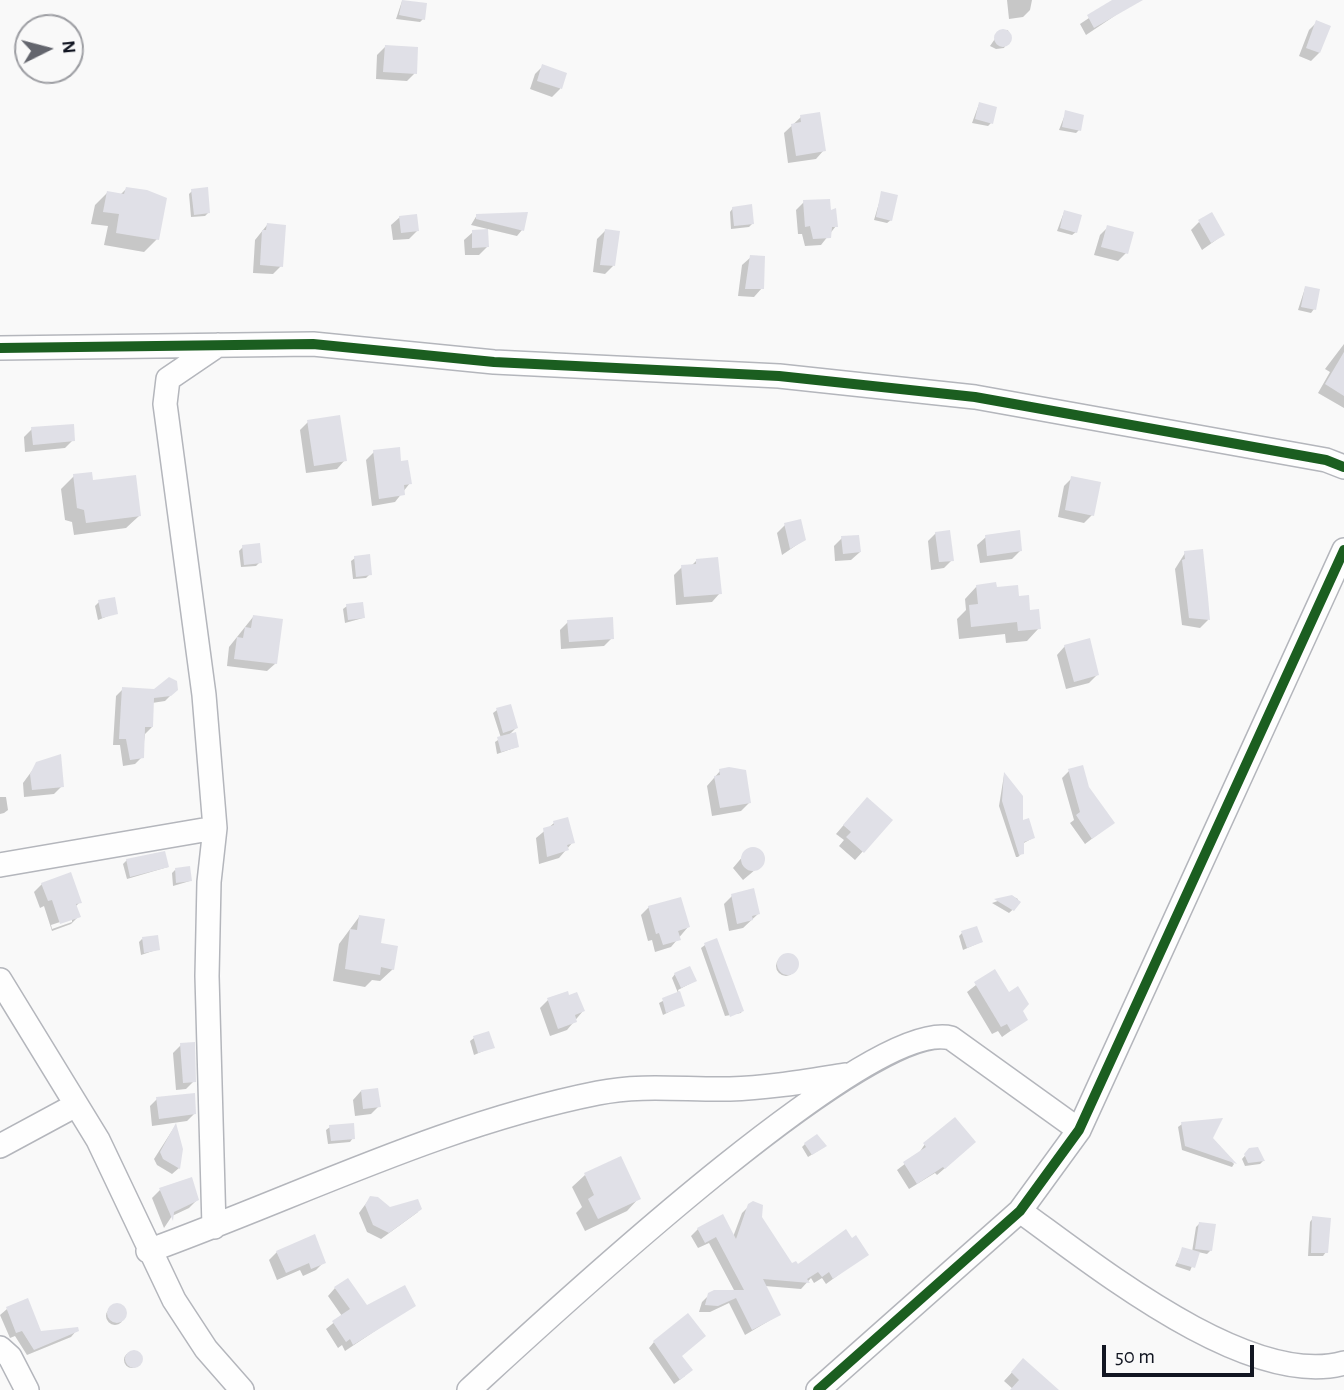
<!DOCTYPE html>
<html>
<head>
<meta charset="utf-8">
<style>
  body { margin:0 }
  #map { position:relative; width:1344px; height:1390px; overflow:hidden; background:#f9f9f9; font-family:"Alegreya Sans",sans-serif }
  canvas { display:block }
  .north { position:absolute; left:14px; top:14px; width:70px; height:70px; box-sizing:border-box; background:#f9f9f9; border:2px solid #9d9ea3; border-radius:50%; rotate:84deg; font-size:19px; font-weight:700; line-height:28px; text-align:center; color:#121622 }
  .north::after { content:''; display:block; margin:auto; width:24px; height:32px; background:#63656d; clip-path:polygon(50% 0,100% 100%,50% 72%,0 100%) }
  .scale { position:absolute; left:1102px; top:1345px; width:152px; height:32px; box-sizing:border-box; border:4px solid #121622; border-top:0; padding-left:9px; font-size:21px; line-height:24px; white-space:nowrap; color:#121622; -webkit-text-stroke:5px #f9f9f9; paint-order:stroke }
</style>
</head>
<body>
<div id="map">
<canvas width="1344" height="1390"></canvas>
<div class="north">N</div>
<div class="scale">50 m</div>
</div>
<script>
const ctx = document.querySelector('canvas').getContext('2d');
ctx.lineJoin = 'round';
function paint(path, color) { ctx.fillStyle = color; ctx.fill(path, 'evenodd'); }
function stroke(path, color, width, dash) { ctx.strokeStyle = color; ctx.lineWidth = width; ctx.lineCap = dash ? 'butt' : 'round'; ctx.setLineDash(dash || []); ctx.stroke(path); }
paint(new Path2D(`
  M1007 0H1032L1030 10 1023 17 1009 19Z
  M1116 0H1119L1125 9 1086 35 1080 24Z
  M402 1 423 19 420 22 396 19Z
  M1317 22 1319 53 1311 61 1299 56 1309 30Z
  M1008 30 1010 37 1004 48 996 49 990 46 999 33Z
  M385 47 415 73 407 81 376 79 377 55Z
  M543 66 565 74 560 89 552 97 530 89 535 74Z
  M979 104 991 123 988 126 972 123Z
  M1066 112 1079 130 1076 133 1059 130Z
  M801 117 824 150 816 159 788 163 784 133Z
  M126 189 157 239 144 252 104 245 108 226 91 224 95 205 107 193 120 195Z
  M192 191 208 213 205 216 191 217 189 194Z
  M882 193 891 220 887 223 874 220Z
  M804 202 829 212 836 226 821 245 805 246 802 234H798L796 210Z
  M733 208 753 223 749 227 731 229 730 212Z
  M1064 212 1076 232 1072 235 1057 231Z
  M477 215 522 230 517 236 471 225Z
  M400 217 417 231 409 239 393 240 391 225Z
  M1199 222 1223 235 1202 250 1191 230Z
  M267 225 281 266 273 274 253 273 255 240Z
  M1108 227 1126 253 1118 261 1094 255 1100 235Z
  M605 231 613 266 605 274 593 272 597 239Z
  M473 232 487 247 479 255H465L464 240Z
  M751 257 762 288 754 297 738 296 742 265Z
  M1305 288 1314 309 1311 313 1298 310Z
  M1344 344V408L1318 393 1330 372 1325 369Z
  M308 422 345 460 337 469 306 473 300 430Z
  M32 429 73 440 65 448 25 452 24 437Z
  M374 452 399 463 410 483 395 502 372 506 366 460Z
  M74 476 139 516 126 528 74 535 72 522 65 520 61 489Z
  M1072 478 1092 515 1084 523 1058 517 1064 486Z
  M785 525 804 540 782 555 777 533Z
  M936 533 952 560 944 568 931 570 928 541Z
  M986 537 1020 551 1012 559 980 563 977 545Z
  M842 538 860 552 851 560 835 561 834 546Z
  M243 547 260 562 256 566 241 567 239 551Z
  M1185 553 1208 620 1200 628 1182 625 1175 569Z
  M355 558 370 574 366 578 353 579 351 561Z
  M696 561 720 593 712 602 676 605 674 575 682 567 691 566Z
  M977 586 1017 598 1039 628 1027 641 1006 643 1005 634 959 639 957 619 966 610 965 599Z
  M99 602 116 613 98 620 95 606Z
  M347 606 363 618 345 623 343 609Z
  M253 617 276 663 267 671 227 666 229 647Z
  M568 622 612 638 604 646 561 649 560 630Z
  M1065 646 1097 675 1089 683 1066 689 1057 655Z
  M123 689 173 693 165 701 152 703V727L145 734 142 757 135 764 123 766 120 745H113L116 696Z
  M497 710 516 728 508 736 517 747 497 754 495 742 501 738 493 713Z
  M37 764 62 786 54 794 24 797 23 783Z
  M720 771 749 803 741 811 712 816 707 786Z
  M1069 771 1087 788 1113 823 1085 844 1070 823 1074 820 1062 778Z
  M1004 775 1022 822 1033 838 1022 844V853L1018 857H1016L999 806Z
  M0 797H6L8 810 4 813 0 814Z
  M859 807 891 820 855 860 839 846 844 840 836 834Z
  M554 823 573 842 559 858 539 864 536 838Z
  M749 849 759 851 762 864 743 880 733 868Z
  M127 860 168 867 127 879 123 864Z
  M175 870 190 881 173 886 172 873Z
  M42 884 80 902 75 907 79 916 71 924 52 931 44 906 40 908 34 892ZM72 918V922L52 929 51 925Z
  M732 896 758 914 743 928 729 931 724 904Z
  M1012 896 1018 899V905L1009 913 992 903Z
  M649 907 688 927 671 947 655 952 652 940 648 941 641 915Z
  M359 917 393 969 380 981 372 980 365 987 333 981 339 944Z
  M962 933 981 942 963 950 959 936Z
  M142 939 159 949 141 955 139 942Z
  M705 945 742 1011 741 1013 725 1016 701 948Z
  M776 966a10 10 0 1 1 20 0a10 10 0 1 1-20 0Z
  M994 971 1026 1020 1002 1037 998 1031 992 1034 967 992Z
  M675 974 695 981 678 990 683 1005 663 1015 659 1003 678 993 672 978Z
  M548 1000 583 1011 567 1030 550 1036 540 1008Z
  M474 1038 493 1047 474 1055 470 1041Z
  M181 1045 194 1081 186 1089 176 1090 173 1053Z
  M361 1091 379 1106 371 1114 355 1116 353 1100Z
  M157 1099 194 1114 187 1121 152 1126 150 1106Z
  M1182 1124 1211 1138 1234 1164 1232 1167 1182 1150 1178 1127Z
  M175 1126 179 1168 172 1174 157 1165 154 1159Z
  M330 1127 353 1138 350 1142 328 1144 326 1130Z
  M805 1144 821 1149 808 1157 802 1147Z
  M925 1144 967 1149 937 1175 935 1173 909 1189 897 1170 919 1153Z
  M1250 1150 1263 1161 1260 1164 1245 1166 1242 1159Z
  M585 1175 639 1198 627 1211 585 1231 576 1213 582 1207 572 1187Z
  M191 1180 197 1200 189 1208 172 1216 164 1228 152 1198 160 1190Z
  M370 1198 389 1209 418 1212 381 1239 367 1232 359 1213Z
  M749 1206 760 1217 791 1265 867 1254 826 1284 822 1278 814 1283 811 1278 801 1289 765 1286 779 1315 745 1335 729 1303 710 1312H699L702 1302 709 1295 735 1292 709 1243 698 1248 691 1236 698 1229 733 1237 742 1213Z
  M1313 1218 1326 1252 1323 1256H1308L1310 1222Z
  M1199 1224 1211 1250 1207 1254 1198 1252 1190 1271 1175 1266 1183 1249 1192 1252 1196 1227Z
  M277 1252 324 1262 316 1270 303 1276 300 1270 277 1280 269 1260Z
  M335 1288 366 1307 414 1305 345 1351 342 1345 338 1348 326 1329 342 1316 328 1296Z
  M106 1316a9 9 0 1 1 18 0a9 9 0 1 1-18 0Z
  M7 1309 40 1333 77 1330 71 1337 27 1355 15 1336 10 1338 0 1315Z
  M654 1342 680 1356 685 1376 674 1384 649 1348Z
  M124 1360a8 8 0 1 1 16 0a8 8 0 1 1-16 0Z
  M1015 1369 1045 1390H1014L1004 1381Z`), '#0003');
paint(new Path2D(`
  M402 0 427 3 425 20 399 15Z
  M1112 0H1143L1094 28 1087 15Z
  M1316 20 1331 26 1320 53 1306 48Z
  M994 38a9 9 0 1 1 18 0a9 9 0 1 1-18 0Z
  M385 45 418 47 417 74 383 72Z
  M542 64 567 73 562 89 537 81Z
  M979 102 997 107 993 124 975 119Z
  M1065 110 1084 115 1081 131 1062 127Z
  M820 112 826 151 796 156 791 124 801 122 800 115Z
  M126 187 147 190 167 198 159 240 116 233 119 214 103 212 107 191 124 194Z
  M208 187 210 213 194 215 191 189Z
  M881 191 898 195 892 221 876 217Z
  M830 199 831 210 836 208 838 227H832L831 238 813 239 810 226 805 227 803 200Z
  M752 204 754 224 734 226 732 207Z
  M1064 210 1082 215 1077 233 1060 228Z
  M528 212 524 231 476 219V214Z
  M1212 212 1225 235 1211 243 1198 220Z
  M417 214 419 231 401 233 399 216Z
  M267 223 286 225 283 267 260 265 262 230H266Z
  M1107 225 1134 232 1128 254 1101 247Z
  M488 229 489 247 472 248V230Z
  M605 229 620 231 615 266 600 265Z
  M750 255 765 256 764 289H745Z
  M1305 286 1320 289 1316 310 1301 307Z
  M1344 352V396L1325 384Z
  M340 415 347 461 314 466 307 420Z
  M74 424 75 441 33 445 31 427Z
  M400 447 401 461 408 460 412 484 404 485 405 495 379 499 373 450Z
  M92 472 93 480 136 475 141 516 86 523 84 510 77 508 73 474Z
  M1071 476 1101 482 1094 516 1065 510Z
  M801 519 806 540 790 549 784 523Z
  M950 530 954 561 939 562 935 532Z
  M1020 530 1022 551 987 556 985 535Z
  M859 535 861 552 843 554 841 536Z
  M260 543 262 563 244 565 242 545Z
  M1203 549 1208 597 1210 620 1189 618 1182 560 1185 559 1184 551Z
  M370 554 372 575 356 577 354 556Z
  M718 557 722 594 684 597 681 565 696 564V559Z
  M996 582 997 587 1018 585 1019 596 1029 595 1030 610 1039 609 1041 629 1018 631 1017 622 971 627 969 605 978 604 976 585Z
  M115 597 118 614 102 618 98 600Z
  M363 602 365 618 348 620 346 604Z
  M253 615 283 619 277 664 234 659 237 637 243 638 245 627 251 628Z
  M613 617 614 639 569 642 567 620Z
  M1090 638 1099 675 1074 682 1064 645Z
  M169 677 177 681 178 690 171 696 154 698 153 727H145L144 758 130 760 126 739H119L122 687 154 689Z
  M511 704 518 728 503 733 496 708Z
  M516 732 519 747 501 752 497 737Z
  M61 754 64 787 32 790 30 774 36 762Z
  M1083 765 1089 787 1115 823 1092 839 1076 815 1080 812 1068 769Z
  M729 767 746 770 751 803 720 808 714 776 720 775 719 769Z
  M1004 772 1023 796V820L1029 818 1035 838 1024 842V854L1019 855 1002 801Z
  M867 797 893 820 864 853 846 837 851 832 843 825Z
  M568 817 575 843 567 845 569 850 547 857 543 828 554 825 553 821Z
  M741 859a12 12 0 1 1 24 0a12 12 0 1 1-24 0Z
  M165 851 169 867 130 877 126 859Z
  M190 866 192 881 176 883 175 868Z
  M71 872 82 903 76 904 81 917 60 924 52 900 48 901 41 883Z
  M754 888 760 914 752 916 753 920 737 924 731 894Z
  M1012 895 1021 902 1014 911 994 899Z
  M681 897 690 927 678 931 681 940 663 945 659 933 656 934 648 906Z
  M359 915 385 919 381 943 398 946 394 970 381 967 380 975 345 969 350 929 357 930Z
  M977 926 983 942 967 948 961 931Z
  M158 935 160 950 144 953 142 937Z
  M717 938 744 1011 730 1017 704 943Z
  M777 964a11 11 0 1 1 22 0a11 11 0 1 1-22 0Z
  M690 966 697 981 681 988 674 973Z
  M995 969 1009 992 1018 986 1029 1004 1023 1011 1028 1020 1011 1031 1007 1024 1001 1027 974 982Z
  M568 991 569 995 577 992 585 1011 575 1015 577 1022 558 1029 547 998Z
  M680 991 685 1006 666 1013 662 998Z
  M489 1031 495 1048 478 1053 473 1036Z
  M195 1042 196 1082 183 1083 180 1043Z
  M378 1088 381 1107 363 1109 361 1090Z
  M195 1093 196 1114 159 1119 156 1097Z
  M955 1117 976 1142 945 1169 943 1167 917 1184 903 1162 926 1147 923 1143Z
  M1223 1118 1213 1138 1237 1164 1185 1146 1181 1122Z
  M176 1123 183 1149 180 1169 163 1159 160 1152Z
  M354 1123 355 1139 331 1141 329 1125Z
  M817 1134 827 1146 812 1155 804 1143Z
  M1258 1147 1265 1161 1248 1163 1244 1154 1249 1148Z
  M621 1156 641 1199 598 1219 588 1199 594 1195 584 1173Z
  M192 1177 199 1200 174 1212 173 1221 159 1188Z
  M370 1196 378 1197 390 1207 418 1199 422 1209 389 1233 373 1225 365 1205Z
  M753 1201 763 1205 762 1217 792 1263 796 1261 798 1264 846 1229 852 1238 856 1235 869 1255 833 1279 829 1272 822 1277 818 1272 807 1279 810 1283 763 1279 781 1315 752 1330 736 1298 718 1306 705 1305 708 1293 714 1290H744L716 1237 705 1243 697 1228 723 1214 736 1239 748 1204Z
  M1312 1216 1331 1218 1328 1253H1311Z
  M1199 1222 1216 1224 1212 1251 1195 1249Z
  M315 1234 326 1263 311 1269 309 1263 286 1273 276 1251Z
  M1182 1247 1200 1252 1195 1268 1177 1263Z
  M348 1278 367 1305 405 1285 416 1306 353 1345 350 1339 346 1342 332 1321 350 1309 334 1287Z
  M28 1298 41 1331 78 1327 79 1331 34 1350 22 1331 16 1333 6 1307Z
  M107 1313a10 10 0 1 1 20 0a10 10 0 1 1-20 0Z
  M688 1313 706 1336 682 1356 693 1370 680 1380 653 1341Z
  M125 1359a9 9 0 1 1 18 0a9 9 0 1 1-18 0Z
  M1023 1358 1059 1390H1010L1019 1380 1011 1372Z`), '#e0e0e7');
const street = new Path2D(`
  M0 348 313 344 494 362 779 376 975 397 1326 460 1344 467
  M0 865 215 828
  M0 980 98 1140 174 1300 206 1349 242 1390
  M0 1146 76 1105
  M1020 1211C1095 1265 1249 1390 1344 1363
  M214 1227 207 976 209 882 215 828 204 695 165 404 168 379 218 345
  M148 1251C297 1197 442 1124 598 1093 641 1084 686 1090 730 1089 769 1088 807 1081 845 1075
  M0 1348 10 1357 27 1390
  M469 1390C539 1326 869 1016 951 1038L1079 1130
  M818 1390 1020 1211 1079 1130 1344 550`);
stroke(street, '#b4b6bc', 26);
stroke(street, '#fefefe', 23);
stroke(new Path2D(`
  M0 348 313 344 494 362 779 376 975 397 1326 460 1344 467
  M818 1390 1020 1211 1079 1130 1344 550`), '#1b5e20', 10);
</script>
</body>
</html>
